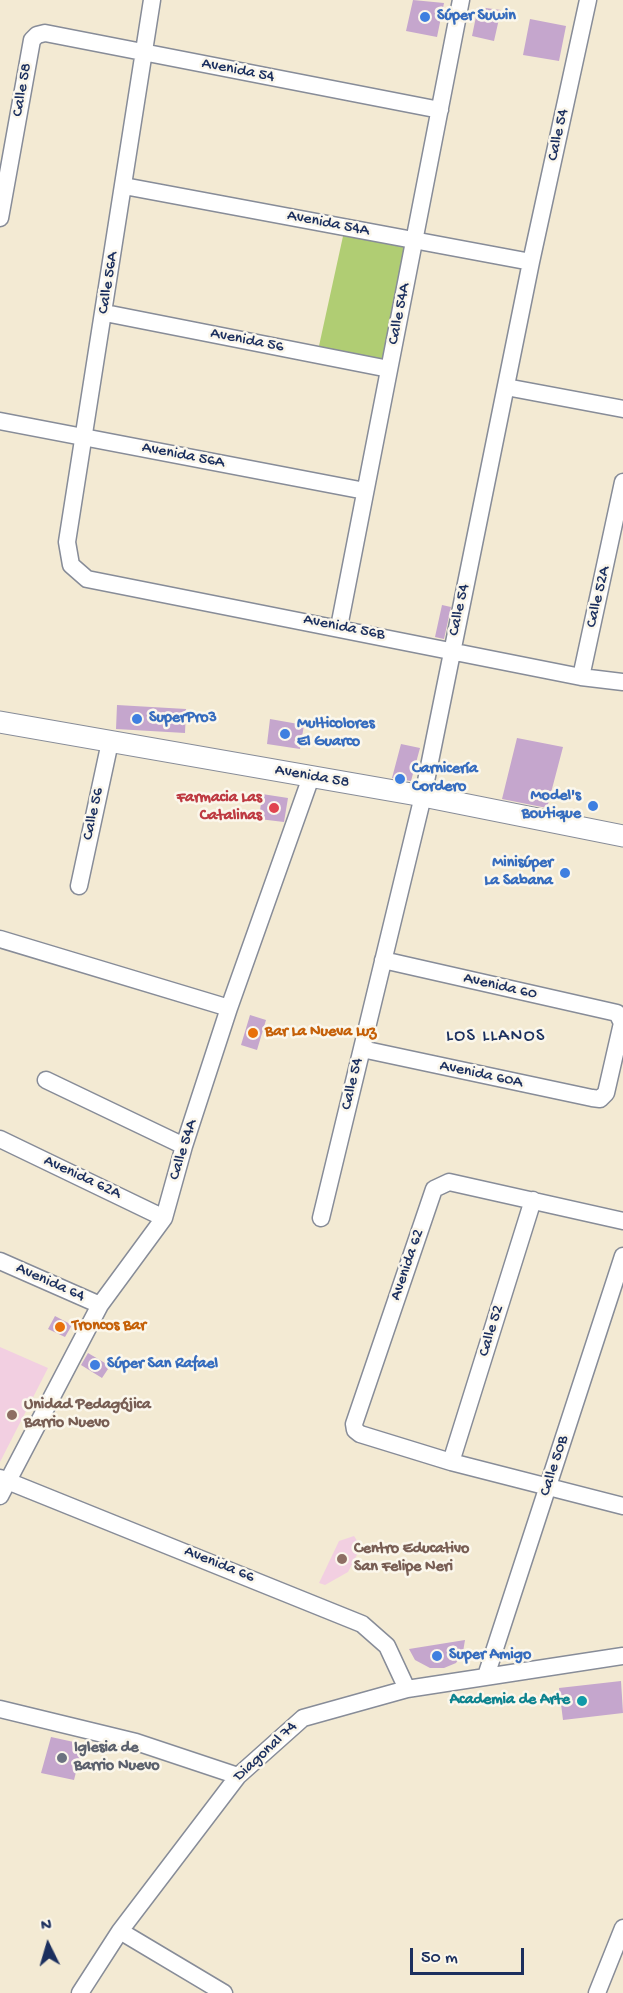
<!DOCTYPE html>
<html>
<head>
<meta charset="utf-8">
<style>
  body { margin:0 }
  #map { position:relative; width:623px; height:1993px; overflow:hidden; background:#f3ead3; font-family:"Gochi Hand",sans-serif }
  canvas { display:block }
  .north { position:absolute; left:18px; top:1915px; width:60px; height:60px; -webkit-text-stroke:4px #fbf7ec; paint-order:stroke; rotate:355deg; font-size:16px; font-weight:700; line-height:24px; text-align:center; color:#1b2f5e }
  .north::after { content:''; display:block; margin:auto; width:21px; height:27px; background:#1b2f5e; clip-path:polygon(50% 0,100% 100%,50% 72%,0 100%) }
  .scale { position:absolute; left:410px; top:1948px; width:114px; height:27px; box-sizing:border-box; border:3px solid #1b2f5e; border-top:0; padding-left:8px; font-size:18px; line-height:21px; white-space:nowrap; color:#1b2f5e; -webkit-text-stroke:4px #fbf7ec; paint-order:stroke }
</style>
</head>
<body>
<div id="map">
<canvas width="623" height="1993"></canvas>
<div class="north">N</div>
<div class="scale">50 m</div>
</div>
<script>
const ctx = document.querySelector('canvas').getContext('2d');
ctx.lineJoin = 'round';
function paint(path, color) { ctx.fillStyle = color; ctx.fill(path, 'evenodd'); }
function stroke(path, color, width, dash) { ctx.strokeStyle = color; ctx.lineWidth = width; ctx.lineCap = dash ? 'butt' : 'round'; ctx.setLineDash(dash || []); ctx.stroke(path); }
function write(font, color, halo, rows, align = 'center') {
  ctx.font = font + ' "Gochi Hand",sans-serif'; ctx.lineWidth = 5; ctx.setLineDash([]); ctx.textBaseline = 'middle'; ctx.strokeStyle = halo; ctx.fillStyle = color; for (const [text, x, y, turn = 0] of rows) {
    ctx.save(); ctx.translate(x, y); ctx.rotate((+turn || 0) * Math.PI / 180); ctx.textAlign = isNaN(turn) ? turn : align; if (halo) ctx.strokeText(text, 0, 0); ctx.fillText(text, 0, 0); ctx.restore();
  }
}
paint(new Path2D(`
  M0 1347 48 1368 0 1462Z
  M354 1536 361 1547 348 1572 325 1585 319 1583 339 1541Z`), '#f2cfe1');
paint(new Path2D(`
  M345 227 414 240 389 369 317 355Z`), '#b0cd73');
paint(new Path2D(`
  M413 0 444 3 437 37 406 31Z
  M478 7 501 10 494 41 472 36Z
  M530 19 566 26 559 61 523 55Z
  M442 605 451 607 444 639 435 637Z
  M117 705 186 709 185 733 116 729Z
  M270 719 304 725 300 749 267 744Z
  M517 738 563 747 547 808 502 799Z
  M401 744 420 748 411 781 392 778Z
  M262 794 288 798 284 822 259 819Z
  M250 1015 266 1020 257 1050 241 1045Z
  M55 1316 72 1325 65 1337 48 1329Z
  M88 1353 110 1366 102 1378 81 1365Z
  M465 1640 463 1652 456 1663 444 1668H430L415 1660 409 1649Z
  M621 1681 623 1713 563 1720 559 1688Z
  M51 1737 83 1744 74 1780 41 1773Z`), '#c5a6cd');
const minor = new Path2D(`
  M152 0 67 542 71 565 87 579 581 677 623 682
  M124 186 531 262
  M0 218 32 40 37 35 45 33 440 110
  M105 313 389 369
  M506 387 623 409
  M0 421 365 491
  M339 627 461 0
  M581 677 623 482
  M79 886 110 742
  M0 939 229 1008
  M362 1049 592 1098 600 1099 606 1093 622 1023 617 1013 383 960
  M46 1080 184 1146
  M0 1139 164 1218
  M321 1218 423 796 531 262 588 0
  M623 1221 449 1182 434 1189 354 1424 355 1430 360 1434 451 1462 623 1506
  M0 1261 100 1305
  M451 1462 533 1200
  M0 1478 362 1624 387 1646 407 1689
  M0 1496 100 1305 164 1218 184 1146 229 1008 311 777
  M486 1676 623 1256
  M0 1709 136 1742 238 1776
  M120 1931 224 1993
  M80 1993 120 1931 238 1776 303 1718 407 1689 623 1656
  M597 1993 623 1928`);
const major = new Path2D(`
  M0 722 423 796 623 836`);
stroke(minor, '#878c98', 19);
stroke(major, '#878c98', 23);
stroke(minor, '#fff', 16);
stroke(major, '#fff', 21);
for (const [x, y, r, color] of [
  [425,17,6,"#3f7fe0"],
  [137,719,6,"#3f7fe0"],
  [285,734,6,"#3f7fe0"],
  [400,779,6,"#3f7fe0"],
  [593,806,6,"#3f7fe0"],
  [274,808,6,"#e0444e"],
  [565,873,6,"#3f7fe0"],
  [253,1033,6,"#e8710a"],
  [60,1327,6,"#e8710a"],
  [95,1365,6,"#3f7fe0"],
  [12,1415,6,"#8d6e63"],
  [342,1559,6,"#8d6e63"],
  [437,1656,6,"#3f7fe0"],
  [582,1701,6,"#0f9aa8"],
  [62,1758,6,"#6b7280"]
]) { const dot = new Path2D(); dot.arc(x, y, r, 0, 2 * Math.PI); ctx.fillStyle = color; ctx.fill(dot); stroke(dot, '#fbf7ec', 2); }
write('bold 16px', '#366cbe', '#fbf7ec', [
  ["Súper Suwin",437,17],
  ["SuperPro3",149,719],
  ["Multicolores",297,725],
  ["El Guarco",297,743],
  ["Carnicería",412,770],
  ["Cordero",412,788],
  ["Model's",581,797,"right"],
  ["Boutique",581,815,"right"],
  ["Minisúper",553,864,"right"],
  ["La Sabana",553,882,"right"],
  ["Súper San Rafael",107,1365],
  ["Super Amigo",449,1656]
], 'left');
write('16px', '#1b2f5e', '#fbf7ec', [
  ["Avenida 54",238,71,11],
  ["Calle 58",23,90,-80],
  ["Calle 54",559,135,-78],
  ["Avenida 54A",328,224,11],
  ["Calle 56A",109,283,-81],
  ["Calle 54A",400,314,-79],
  ["Avenida 56",247,341,11],
  ["Avenida 56A",183,456,11],
  ["Calle 52A",599,597,-77],
  ["Calle 54",460,610,-78],
  ["Avenida 56B",344,628,11],
  ["Avenida 58",312,777,10],
  ["Calle 56",94,814,-78],
  ["Avenida 60",500,987,13],
  ["Avenida 60A",481,1075,12],
  ["Calle 54",353,1084,-77],
  ["Calle 54A",184,1150,-73],
  ["Avenida 62A",82,1178,25],
  ["Avenida 62",408,1265,-71],
  ["Avenida 64",50,1283,24],
  ["Calle 52",492,1331,-73],
  ["Calle 50B",555,1466,-72],
  ["Avenida 66",219,1565,22],
  ["Diagonal 74",266,1752,-43]
]);
write('bold 16px', '#be3a42', '#fbf7ec', [
  ["Farmacia Las",262,799],
  ["Catalinas",262,817]
], 'right');
write('bold 16px', '#c56008', '#fbf7ec', [
  ["Bar La Nueva Luz",265,1033],
  ["Troncos Bar",72,1327]
], 'left');
write('bold 16px', '#785e54', '#fbf7ec', [
  ["Unidad Pedagójica",24,1406],
  ["Barrio Nuevo",24,1424],
  ["Centro Educativo",354,1550],
  ["San Felipe Neri",354,1568]
], 'left');
write('bold 16px', '#0d838f', '#fbf7ec', [
  ["Academia de Arte",570,1701]
], 'right');
write('bold 16px', '#5b616d', '#fbf7ec', [
  ["Iglesia de",74,1749],
  ["Barrio Nuevo",74,1767]
], 'left');
ctx.letterSpacing = '1.5px';
write('18px', '#1b2f5e', '#fbf7ec', [
  ["LOS LLANOS",496,1037]
]);
ctx.letterSpacing = '0px';
</script>
</body>
</html>
